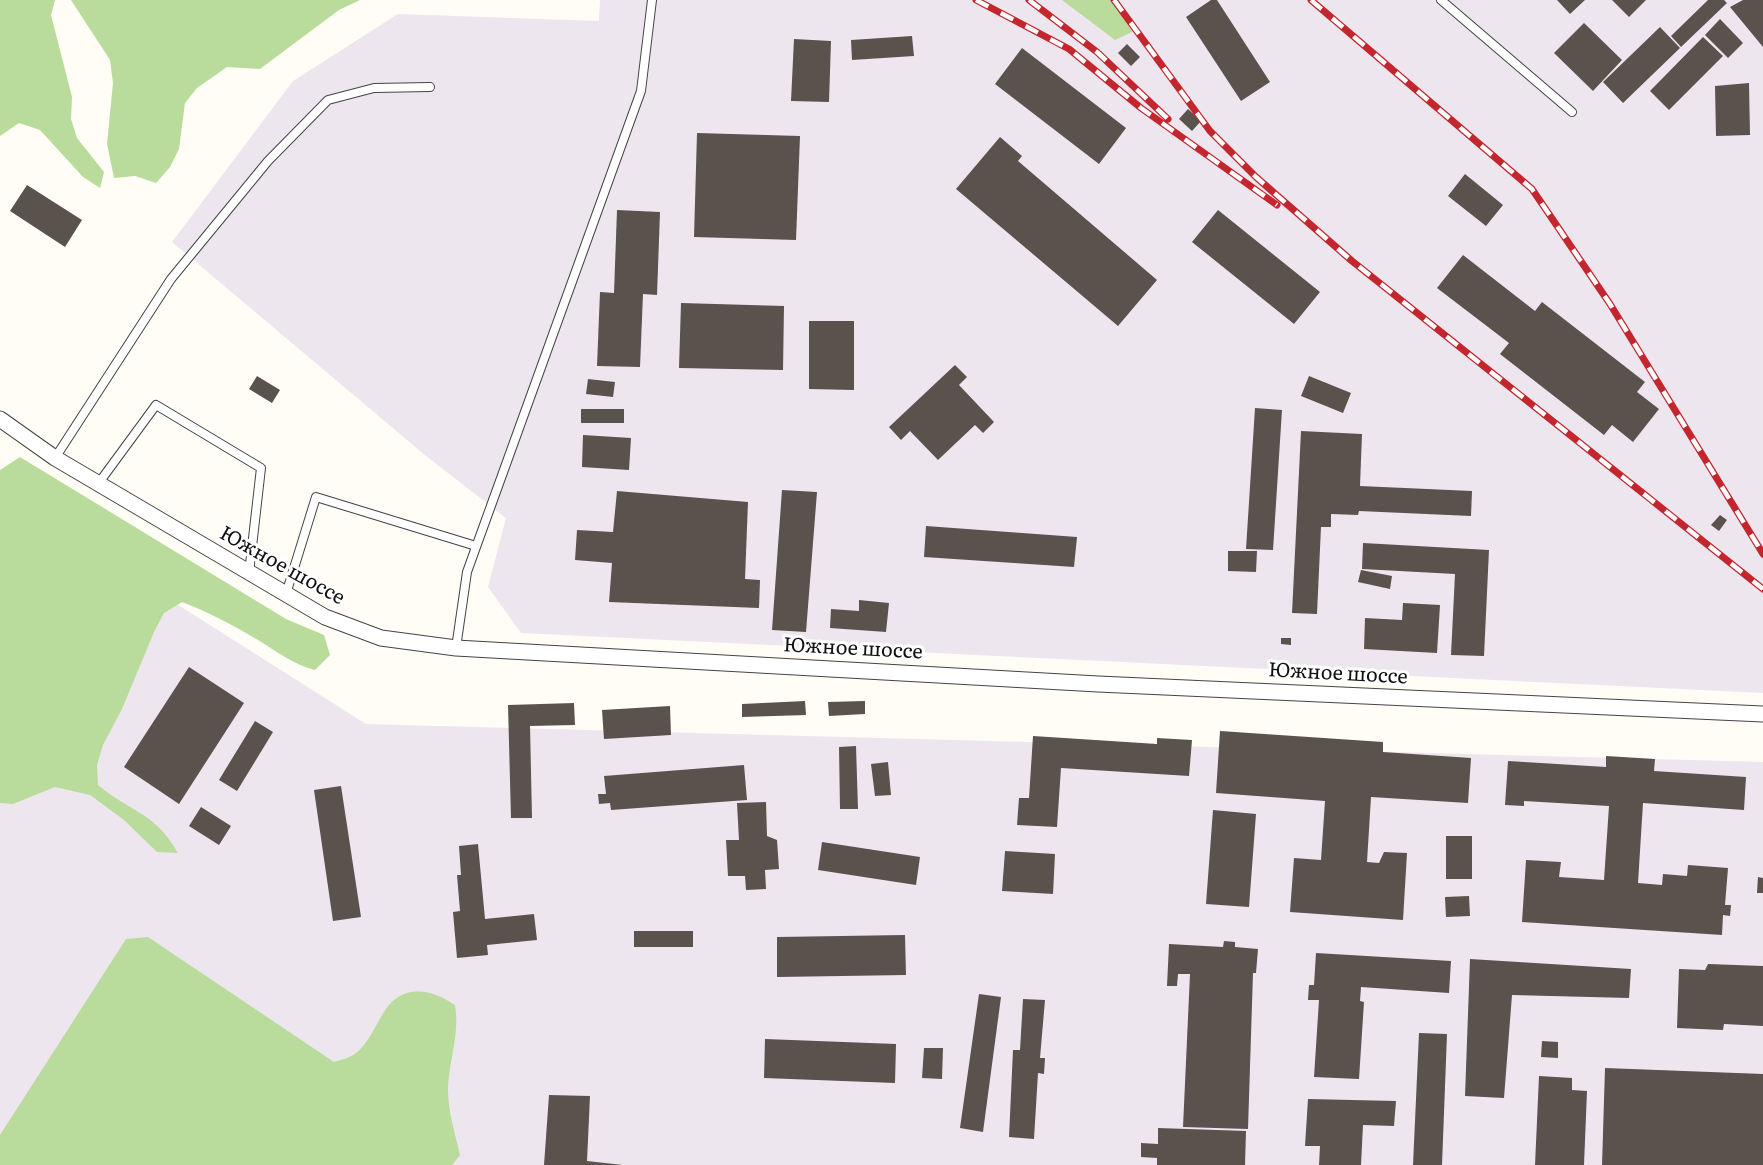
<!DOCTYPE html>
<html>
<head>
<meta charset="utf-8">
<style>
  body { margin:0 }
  canvas { display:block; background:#fffdf5 }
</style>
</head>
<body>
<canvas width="1763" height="1165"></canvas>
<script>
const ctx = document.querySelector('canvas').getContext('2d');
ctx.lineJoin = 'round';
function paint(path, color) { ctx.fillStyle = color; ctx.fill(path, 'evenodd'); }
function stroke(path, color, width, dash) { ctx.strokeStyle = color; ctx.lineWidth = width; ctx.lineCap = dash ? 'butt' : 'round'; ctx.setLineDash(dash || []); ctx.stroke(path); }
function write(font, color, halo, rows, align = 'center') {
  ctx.font = font + ' Literata,serif'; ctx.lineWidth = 6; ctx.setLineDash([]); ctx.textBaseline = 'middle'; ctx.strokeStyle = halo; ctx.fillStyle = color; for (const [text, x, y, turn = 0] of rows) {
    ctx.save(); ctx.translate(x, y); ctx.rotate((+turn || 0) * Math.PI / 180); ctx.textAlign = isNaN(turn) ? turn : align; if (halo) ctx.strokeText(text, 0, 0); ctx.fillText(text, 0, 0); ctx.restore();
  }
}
paint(new Path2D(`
  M600 0H1763V693L521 633 488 587 506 518 426 456 172 242 293 81 398 14 599 21Z
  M0 492 366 724 1763 762V1165H0Z`), '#eee6ef');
paint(new Path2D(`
  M0 0H55L51 15 72 97 71 119 77 138 104 172 100 188 83 177 40 130 19 123 0 136Z
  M71 0H360L339 10 260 69 227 67 197 88 185 103 179 149 170 167 156 183 135 176 114 178 107 144 113 83 110 60Z
  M1062 0H1117L1134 31 1115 40Z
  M20 457 286 619 324 635 330 655 315 670C292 664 278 652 258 640 234 626 209 612 182 602L164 613 154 632 122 709 103 745 97 765 98 785C130 812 155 812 178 853L157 852 124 820 90 795 55 787 13 804 0 803V470Z
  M148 937 334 1062C340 1060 350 1058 356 1053 373 1040 380 1011 394 1000 413 984 438 993 455 1005 460 1034 449 1060 448 1089 448 1112 455 1133 460 1155L452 1165H0V1135L126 939Z`), '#b9dc9c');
paint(new Path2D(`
  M1211 0H1217L1270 82 1241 101 1186 17Z
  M1557 0H1585L1570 14Z
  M1612 0H1646L1629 17Z
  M1708 0H1724L1727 3 1681 47 1671 36Z
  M1743 0H1763V47L1730 7Z
  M1720 19 1743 43 1728 58 1705 35Z
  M1584 23 1622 60 1593 91 1554 53Z
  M1660 27 1680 48 1623 103 1603 82Z
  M912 36 914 56 852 60 851 40Z
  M1703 37 1723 56 1669 110 1650 91Z
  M794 39 831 41 829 102 791 101Z
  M1127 44 1140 57 1131 66 1118 53Z
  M1022 48 1126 128 1099 164 995 84Z
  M1749 83 1750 135 1716 136 1715 86Z
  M1188 109 1201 121 1192 131 1179 119Z
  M697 133 800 136 796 240 694 237Z
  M1000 137 1022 156 1018 161 1157 280 1118 326 956 189Z
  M1465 174 1503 205 1486 226 1448 196Z
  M27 185 82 220 65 247 10 211Z
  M617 210 660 212 657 295 643 294 640 367 597 366 600 292 614 293Z
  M1218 210 1320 292 1294 324 1192 242Z
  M1463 255 1535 311 1542 302 1645 382 1637 392 1659 409 1633 442 1612 425 1604 435 1500 354 1509 343 1437 288Z
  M681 303 784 306 783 370 679 368Z
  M809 321H854V390L809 389Z
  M955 365 967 377 959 385 994 422 983 433 975 425 938 460 910 431 901 440 889 427Z
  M257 376 280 390 272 403 249 389Z
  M1309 376 1351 393 1343 413 1301 396Z
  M588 379 615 382 613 397 586 394Z
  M1255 408 1282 410 1273 550 1246 549Z
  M581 409H624V423H581Z
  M1301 431 1362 434 1360 486 1472 491 1471 516 1359 511 1358 515 1331 514V527H1321L1317 614 1292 613Z
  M583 435 631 438 629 470 582 467Z
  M782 490 817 492 806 632 772 630Z
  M617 491 748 502 745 579 760 580 759 608 609 602 612 563 575 560 577 530 613 532Z
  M1720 515 1727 520 1719 531 1711 525Z
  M926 526 1077 537 1074 567 924 557Z
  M1363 543 1489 550 1484 656 1451 655 1455 574 1362 569Z
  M1228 551H1257L1256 572 1228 571Z
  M1361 570 1392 576 1390 589 1358 582Z
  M859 600 889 603 886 632 830 628 831 609 859 611Z
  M1403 603 1440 605 1437 653 1364 649 1365 618 1402 620Z
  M1281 638H1291V645L1281 644Z
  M189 667 244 703 179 804 124 767Z
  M805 701 806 715 742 717V704Z
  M865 701V714L829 716 828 702Z
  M574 703 575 725 530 726 532 818H511L508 705Z
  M670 706 671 735 604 739 602 710Z
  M255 721 273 732 237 791 219 780Z
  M1220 731 1383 742V752L1471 758 1468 803 1371 797 1367 862 1379 863 1384 852 1407 853 1403 920 1290 912 1294 858 1321 860 1325 801 1216 793Z
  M1033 736 1157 744V738L1192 740 1189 776 1061 768 1057 827 1017 825 1019 798H1029Z
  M856 746 858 809H840L839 747Z
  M1606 756 1655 759 1654 771 1746 777 1744 810 1643 803 1638 883 1662 885 1663 874 1687 876 1688 865 1728 868 1725 905H1731L1730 916 1723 915 1722 935 1522 922 1526 860 1561 862 1559 877 1604 880 1609 806 1524 801V806L1505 805 1508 761 1606 767Z
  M888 762 891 795 875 796 871 764Z
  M744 765 747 800 611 810 610 803 599 804 598 794H606L604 776Z
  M341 786 361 917 333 921 314 790Z
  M766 802 767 836 777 840 779 869 765 870 766 889 746 890 745 876H728L726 840H739L737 803Z
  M201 807 231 826 219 845 189 826Z
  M1213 810 1256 814 1249 907 1206 904Z
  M1446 836H1472V879H1446Z
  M822 842 920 857 916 885 818 870Z
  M478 844 485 919 534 914 537 940 487 945 488 955 457 958 453 912 460 911 457 875H461L459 846Z
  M1005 851 1055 854 1053 894 1002 891Z
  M1758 877 1763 878V893H1757Z
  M1469 896 1470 916 1446 917 1445 897Z
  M634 931H693V947H634Z
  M905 935 906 975 777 977V937Z
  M1224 941 1235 942V947L1258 949 1256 973H1253L1248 1129 1183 1127 1190 974H1178L1177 986H1167L1169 944 1223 947Z
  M1316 953 1451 961 1449 993 1361 987 1360 1001 1364 1002 1359 1079 1314 1077 1319 1000H1308L1309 985H1314Z
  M1470 959 1631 969 1629 998 1512 995 1504 1098 1465 1096Z
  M1708 964 1763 966V1026L1724 1024 1723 1030 1677 1028 1679 969 1705 970Z
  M979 994 1001 997 983 1132 960 1128Z
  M1023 999 1045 1000 1040 1058H1045L1044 1074 1038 1073 1034 1139 1009 1137 1013 1050H1020Z
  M1419 1033 1447 1034 1442 1165H1413Z
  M765 1039 896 1044 895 1083 764 1078Z
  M1542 1041 1558 1042V1058L1541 1057Z
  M924 1048H943L942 1079 922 1078Z
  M1605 1068 1763 1074V1165H1602Z
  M1539 1076 1572 1078V1090L1587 1091 1584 1165H1535Z
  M549 1095 590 1096 587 1161 623 1165H544Z
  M1308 1099 1396 1101 1394 1126 1363 1125 1361 1165H1319L1320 1146H1305Z
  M1158 1128 1246 1131 1245 1165H1157V1158L1141 1157V1143L1158 1144Z`), '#5a524d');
const lane = new Path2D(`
  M1441 0 1572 112
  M55 458 171 279 268 161 328 100 374 88 430 87
  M98 484 156 405 261 468 249 573
  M286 594 316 497 476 546
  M456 648 467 572 641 91 652 0`);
const street = new Path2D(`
  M0 419 55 458 325 617 381 638 456 648 1098 684 1763 714`);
stroke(lane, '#444', 10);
stroke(street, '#444', 17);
stroke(lane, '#fff', 8);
stroke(street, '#fff', 15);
const rail = new Path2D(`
  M976 0 1069 49 1141 108 1277 205
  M1029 0 1097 52 1168 119
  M1114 0 1210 131 1256 177 1352 261 1763 589
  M1311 0 1532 189 1610 304 1763 554`);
stroke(rail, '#c4262e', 7);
stroke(rail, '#fff', 4.5, [14]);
write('20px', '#111', '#fff', [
  ["Южное шоссе",282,566,29],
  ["Южное шоссе",853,649,3],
  ["Южное шоссе",1338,674,3]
]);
</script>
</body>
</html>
